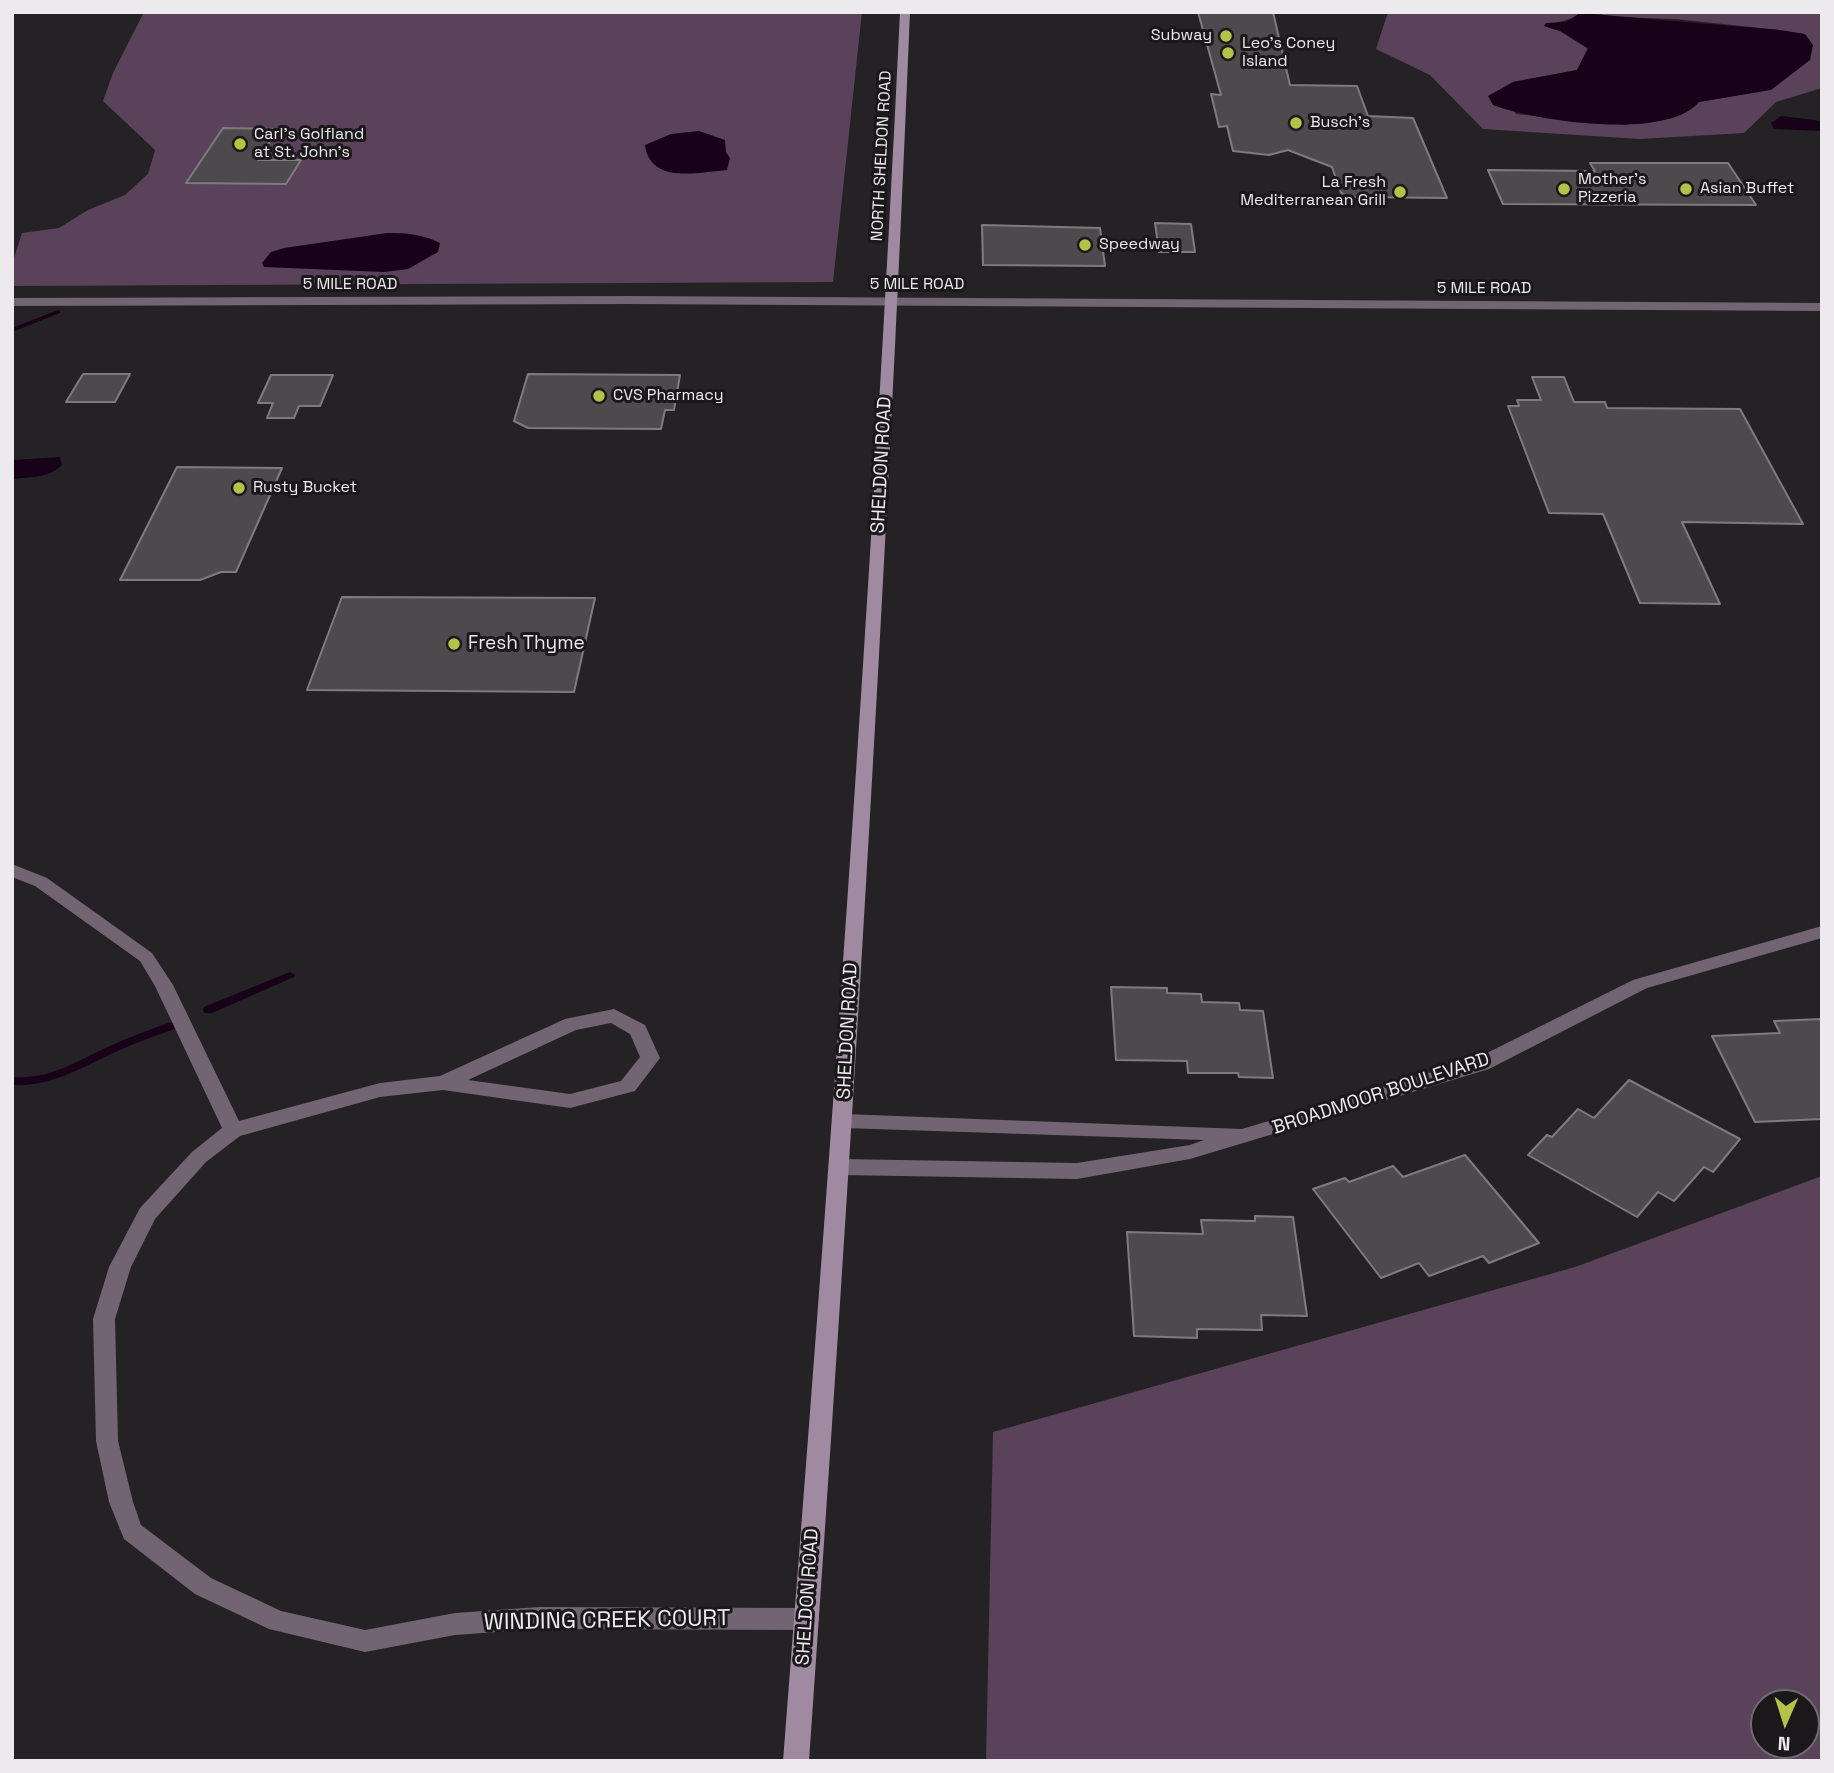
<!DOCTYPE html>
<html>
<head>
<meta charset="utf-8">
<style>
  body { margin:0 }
  #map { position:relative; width:1834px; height:1773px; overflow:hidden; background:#252225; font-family:"Space Grotesk",sans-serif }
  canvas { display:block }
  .frame { position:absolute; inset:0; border:14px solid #eceaec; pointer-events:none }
  .north { position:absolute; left:1750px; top:1689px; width:70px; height:70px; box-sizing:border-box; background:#1b181b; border:2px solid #6f6c6f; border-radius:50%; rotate:183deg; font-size:19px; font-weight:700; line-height:28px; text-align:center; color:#eceaec }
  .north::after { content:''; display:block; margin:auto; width:24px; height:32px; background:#b5c249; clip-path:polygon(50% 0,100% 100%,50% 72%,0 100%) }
</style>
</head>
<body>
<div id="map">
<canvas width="1834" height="1773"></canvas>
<div class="frame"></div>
<div class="north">N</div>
</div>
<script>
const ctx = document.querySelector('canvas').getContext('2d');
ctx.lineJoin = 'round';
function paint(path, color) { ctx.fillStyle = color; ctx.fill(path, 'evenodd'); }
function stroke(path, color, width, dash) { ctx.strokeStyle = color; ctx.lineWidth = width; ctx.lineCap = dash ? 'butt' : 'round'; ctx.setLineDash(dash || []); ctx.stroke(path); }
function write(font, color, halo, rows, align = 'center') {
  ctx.font = font + ' "Space Grotesk",sans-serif'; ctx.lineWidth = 6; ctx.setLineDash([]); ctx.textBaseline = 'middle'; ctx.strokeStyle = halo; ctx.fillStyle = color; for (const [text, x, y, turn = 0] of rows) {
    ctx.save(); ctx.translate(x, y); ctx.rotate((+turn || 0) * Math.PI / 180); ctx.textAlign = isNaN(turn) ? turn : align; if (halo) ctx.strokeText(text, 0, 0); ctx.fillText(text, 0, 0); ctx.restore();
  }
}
paint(new Path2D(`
  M144 12H862L833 282 12 286V264L22 233 59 228 88 210 125 195 148 174 155 150 103 101 113 73Z
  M1388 12H1822V88L1776 102 1744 133 1640 139 1483 129 1430 75 1376 49ZM1595 13 1614 17 1675 19 1780 30 1784 79 1771 89 1699 102 1667 119 1625 125 1516 114 1503 90 1513 82 1577 70 1588 49 1560 31 1544 26C1563 22 1577 15 1595 13Z
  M1822 1176V1761H986L993 1432 1575 1267ZM1806 1703V1745H1764V1703Z`), '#59425a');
paint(new Path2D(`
  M1580 13 1780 30 1805 34 1813 45 1810 60 1771 90 1699 102C1667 141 1535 121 1493 105L1488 96 1513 82 1577 70 1588 48 1560 31 1544 26 1546 23 1566 22Z
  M1781 116 1822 121V131L1774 129 1771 123Z
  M699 131 725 140 726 152 730 158 727 170C700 172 650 185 645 145L671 134Z
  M387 233C407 233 422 234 440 243L438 252 408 269 384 272 264 267 262 263 271 252 284 248Z
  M60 457 62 465C49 478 30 477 12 479V460Z`), '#18021a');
paint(new Path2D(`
  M58 310 61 312 60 313 12 332V328Z
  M290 972 295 975 294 977 212 1013H204L203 1010 204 1007Z
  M177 1020 181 1021 182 1024 181 1027C160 1034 140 1041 120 1050 83 1066 54 1087 12 1085V1077C51 1080 76 1061 110 1046 132 1036 154 1028 177 1020Z`), '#18021a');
const building = new Path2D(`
  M1198 12H1273L1290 85 1357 86 1368 116 1413 118 1447 198 1350 197 1341 193 1332 167 1288 150 1269 155 1233 151 1227 126 1219 127 1211 94 1221 95Z
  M223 128 278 129 258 160H301L286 184 186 183Z
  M1590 163H1728L1756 205 1503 204 1488 170 1595 171Z
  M1155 223 1191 224 1195 252H1159Z
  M982 225 1100 228 1105 266 983 265Z
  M83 374H130L115 402H66Z
  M528 374 680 375 674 410H665L661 429 528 428 514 421Z
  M271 375H333L320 406H299L294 418H267L273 403H258Z
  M1532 377H1564L1574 402H1605L1607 408 1740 409 1803 524 1682 522 1720 604 1640 603 1603 514 1549 513 1508 406H1519L1517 400H1541Z
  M177 467 282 468 236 572H221L200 580H120Z
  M342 597 595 598 574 692 307 690Z
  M1111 987 1167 988V993L1201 994 1202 1002 1239 1003 1240 1010 1263 1011 1273 1078 1239 1077 1238 1073H1188L1187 1061 1116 1060Z
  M1822 1019V1119L1755 1122 1712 1036 1780 1033 1774 1021Z
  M1629 1080 1740 1139 1713 1172 1704 1167 1674 1201 1658 1192 1637 1217 1528 1155 1547 1135 1552 1137 1578 1109 1594 1118Z
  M1465 1155 1539 1243 1489 1263 1483 1256 1429 1276 1419 1263 1381 1278 1313 1189 1345 1178 1349 1182 1393 1166 1403 1177Z
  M1255 1216 1293 1217 1307 1316 1261 1315 1262 1330 1197 1329V1338L1134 1336 1127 1232 1203 1234 1201 1220 1255 1221Z`);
paint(building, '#4d4a4d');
stroke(building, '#7e7b7e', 2);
paint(new Path2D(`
  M12 864 47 878 152 953 173 985 239 1121 380 1083 440 1076 565 1019 614 1009 645 1025 660 1058 635 1091 570 1108 443 1090 380 1097 240 1136 206 1162 155 1219 131 1267 115 1319 118 1441 133 1502 141 1525 211 1578 281 1611 365 1630 455 1613 539 1607 807 1608 816 1611 819 1619 816 1627 807 1630 539 1629 455 1635 365 1652 269 1629 195 1594 124 1539 109 1502 96 1441 93 1319 109 1267 140 1208 192 1152 222 1128 155 986 140 961 35 886 12 877ZM611 1023 630 1034 640 1057 621 1081 570 1094 468 1080 576 1030Z
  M1822 926V938L1647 988 1489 1069 1190 1159 1077 1179 841 1175 834 1172 831 1167 834 1162 841 1159 1077 1163 1190 1145 1204 1140 844 1128 837 1126 834 1121 837 1116 844 1114 1242 1129 1475 1059 1633 980Z`), '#726473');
paint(new Path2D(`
  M629 296 1822 303V311L629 304 12 306V298Z`), '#726473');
paint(new Path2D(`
  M900 12H910C886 596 850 1178 809 1761H783C829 1178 872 596 900 12Z`), '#a08aa1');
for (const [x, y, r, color] of [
  [1226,36,7,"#b5c249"],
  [1228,53,7,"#b5c249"],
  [1296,123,7,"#b5c249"],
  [240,144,7,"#b5c249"],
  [1564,189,7,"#b5c249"],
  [1686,189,7,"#b5c249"],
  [1400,192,7,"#b5c249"],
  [1085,245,7,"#b5c249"],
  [599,396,7,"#b5c249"],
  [239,488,7,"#b5c249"],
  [454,644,7,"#b5c249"]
]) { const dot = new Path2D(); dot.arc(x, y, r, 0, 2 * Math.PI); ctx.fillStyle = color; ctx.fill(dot); stroke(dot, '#1b181b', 2.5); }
write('16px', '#eceaec', '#1b181b', [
  ["Subway",1212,36,"right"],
  ["Leo's Coney",1242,44],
  ["Island",1242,62],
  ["Busch's",1310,123],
  ["Carl's Golfland",254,135],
  ["at St. John's",254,153],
  ["Mother's",1578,180],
  ["Pizzeria",1578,198],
  ["La Fresh",1386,183,"right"],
  ["Mediterranean Grill",1386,201,"right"],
  ["Asian Buffet",1700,189],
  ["Speedway",1099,245],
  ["CVS Pharmacy",613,396],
  ["Rusty Bucket",253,488]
], 'left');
write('16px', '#eceaec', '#1b181b', [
  ["NORTH SHELDON ROAD",882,156,-87],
  ["5 MILE ROAD",350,285],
  ["5 MILE ROAD",917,285],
  ["5 MILE ROAD",1484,289]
]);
write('19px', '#eceaec', '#1b181b', [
  ["SHELDON ROAD",882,465,-87],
  ["SHELDON ROAD",848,1031,-87],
  ["BROADMOOR BOULEVARD",1381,1094,-18],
  ["SHELDON ROAD",808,1597,-86]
]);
write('19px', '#eceaec', '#1b181b', [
  ["Fresh Thyme",468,644]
], 'left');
write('23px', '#eceaec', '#1b181b', [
  ["WINDING CREEK COURT",607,1621,-1]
]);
</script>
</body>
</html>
